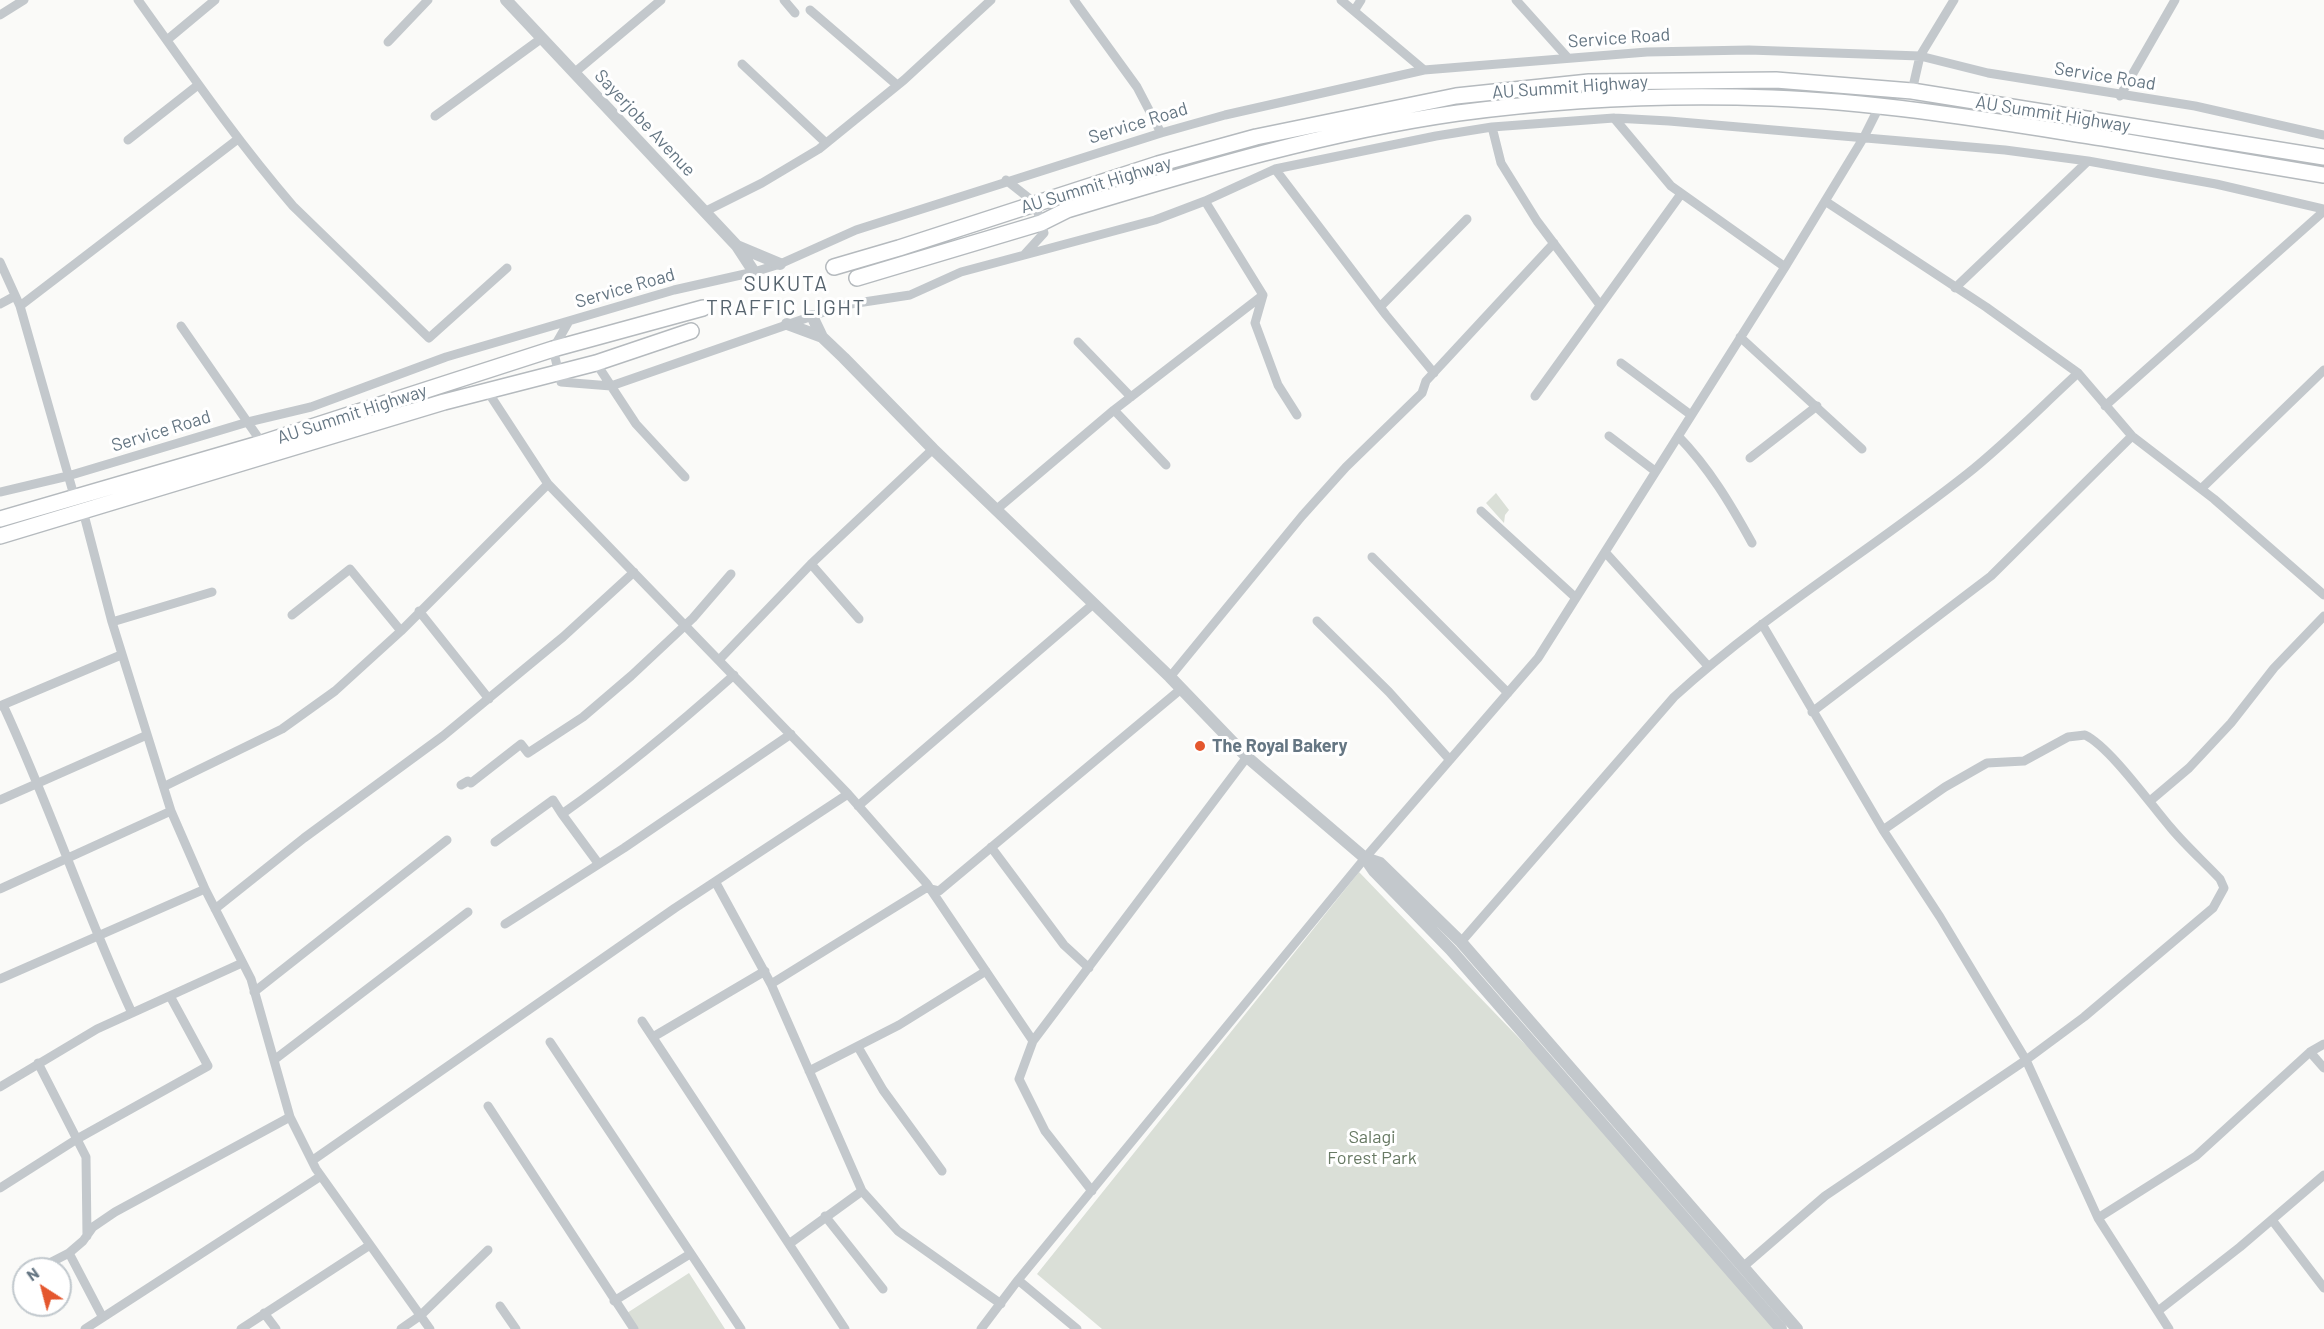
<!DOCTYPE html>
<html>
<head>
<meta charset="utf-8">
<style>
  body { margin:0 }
  #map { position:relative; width:2324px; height:1329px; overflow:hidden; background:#fafaf8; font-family:Barlow,sans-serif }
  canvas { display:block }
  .north { position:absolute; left:12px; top:1257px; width:60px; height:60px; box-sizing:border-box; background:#fff; border:2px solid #c1c8cd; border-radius:50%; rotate:324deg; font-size:16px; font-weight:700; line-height:24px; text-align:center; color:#657683 }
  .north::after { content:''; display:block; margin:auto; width:21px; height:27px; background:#e4572e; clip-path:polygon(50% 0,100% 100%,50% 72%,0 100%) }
</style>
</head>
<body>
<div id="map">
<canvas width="2324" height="1329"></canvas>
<div class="north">N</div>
</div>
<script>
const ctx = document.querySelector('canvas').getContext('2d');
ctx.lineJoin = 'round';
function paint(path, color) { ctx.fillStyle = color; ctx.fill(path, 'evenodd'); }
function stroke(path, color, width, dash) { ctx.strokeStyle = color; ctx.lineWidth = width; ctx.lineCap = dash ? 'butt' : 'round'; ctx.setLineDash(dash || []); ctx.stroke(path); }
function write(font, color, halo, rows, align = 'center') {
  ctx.font = font + ' Barlow,sans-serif'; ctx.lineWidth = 6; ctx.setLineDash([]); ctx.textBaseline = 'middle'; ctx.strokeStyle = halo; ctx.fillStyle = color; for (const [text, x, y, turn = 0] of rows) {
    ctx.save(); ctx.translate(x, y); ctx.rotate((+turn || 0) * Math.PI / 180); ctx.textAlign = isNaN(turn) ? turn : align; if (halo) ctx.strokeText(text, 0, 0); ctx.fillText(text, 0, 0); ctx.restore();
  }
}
paint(new Path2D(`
  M1496 493 1509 510 1505 515 1504 523 1486 503Z
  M1359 872 1571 1092 1779 1329H1102L1037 1274Z
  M689 1273 725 1329H637L627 1313Z`), '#dadfd7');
const primary = new Path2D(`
  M834 267 899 248 1158 164 1256 137 1456 96 1589 82 1776 80 1912 91 2324 157
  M857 278 1041 223 1067 210C1196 171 1324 132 1458 113 1562 99 1668 94 1772 98 1883 102 1993 121 2103 138 2176 150 2250 162 2324 175
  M0 519 262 443 553 349 703 308
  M0 536 444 402 596 363 691 331`);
stroke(primary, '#b5babe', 18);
stroke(new Path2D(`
  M138 0C188 70 237 141 293 206L429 338 507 268
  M784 0 795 13
  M1074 0 1137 87 1161 133
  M1341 0 1424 70
  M1516 0 1568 58
  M810 10 897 85
  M1354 11 1361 0
  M0 15 24 0
  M167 40 215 0
  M388 42 428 0
  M742 64 826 143
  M574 73 661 0
  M1912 91 1920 56 1954 0
  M2120 96 2175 0
  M435 116 542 38
  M1614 118 1671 186 1785 267
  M1492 127 1501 163 1537 221 1600 305
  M128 140 198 85
  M1275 169 1386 315 1434 373
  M1006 180 1035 203 1044 233 1024 255
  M1205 201 1263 295 1255 323 1278 385 1297 415
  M1825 201 1986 307 2078 373 2132 436 2214 499 2324 595
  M704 212 762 183 819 149 904 80 991 0
  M0 262 20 306 75 499
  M1955 288 2088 161
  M0 304 15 296
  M20 306 238 139
  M1380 307 1467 219
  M569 321 553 349 561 382 611 386 844 305 910 295 961 272 1155 220 1205 201 1275 169 1436 136 1492 127 1614 118 1669 121 2005 150 2088 161 2216 184 2324 209
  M181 326 262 443
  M1740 337 1862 449
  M1078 342 1131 397
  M596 363 636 424 685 477
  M1621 363 1691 415
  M488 392 548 484 848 794 927 884 1033 1041
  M1535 396 1681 194
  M2105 406 2324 211
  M1114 410 1166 465
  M1609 436 1655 471
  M1678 436C1709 468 1730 503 1752 543
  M1750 458 1817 406
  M2202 488 2324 370
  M0 492 68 476 248 422 311 407 446 357 674 290 754 272 780 264 856 230 1161 133 1225 115 1424 70 1647 52 1749 50 1920 56 1988 73 2195 106 2324 135
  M997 509 1114 410 1263 295
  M83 511 112 622 171 811 205 889 251 979 290 1117 316 1169 430 1329
  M1481 511 1576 598
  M1605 552 1708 666
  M1372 557 1508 693
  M811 564 859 619
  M419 611 489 699
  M292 615 350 569 401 631
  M1317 621 1389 692 1450 760
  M112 622 212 592
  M1762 624 1883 830 1940 917 2026 1060 2098 1218 2169 1329
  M719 660 811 564 933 449
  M1170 677 1302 516 1346 467 1422 393 1426 381 1554 243
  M3 705C50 806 85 912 132 1013
  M0 706 121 655
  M1812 712 1991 576 2132 436
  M461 785 468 781 471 783 521 744 528 753 583 717 631 676 693 618 731 574
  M165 786 282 729 335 691 401 631 548 484
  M0 800 147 735
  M2150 801 2189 768 2231 723 2274 668 2324 616
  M858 806 1092 605
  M562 814 598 863
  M495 842 553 800 562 814C623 771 678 725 734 675
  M991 847 1064 945 1089 968
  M716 883 771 984 862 1191 898 1231 1001 1304
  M0 889 171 811
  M215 909 304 838 443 736 563 637 634 572
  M505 924 624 848 791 734
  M1461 942 1674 697C1765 614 1871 550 1967 474 2006 443 2041 407 2078 373
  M0 979 205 889
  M771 984 926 888 939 891 1181 689
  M254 992 447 840
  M642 1021 845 1329
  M653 1037 765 971
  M550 1042 741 1329
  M858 1047 883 1090 942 1171
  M2310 1052 2324 1068
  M274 1060 468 912
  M38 1063 86 1157 87 1236
  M809 1071 899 1025 986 971
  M0 1087 97 1029 242 963
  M488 1106 634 1329
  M313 1160 675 908 848 794
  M0 1188 77 1139 208 1066 170 996
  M1092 1191 1045 1131 1019 1079 1033 1041 1247 757
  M825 1216 883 1289
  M2098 1218 2196 1156 2310 1052 2324 1044
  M2272 1220 2324 1288
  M789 1244 862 1191
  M69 1253 102 1316
  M1744 1266 1825 1196 2026 1060 2084 1017 2213 908 2224 888 2220 879C2204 862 2186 846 2171 828 2151 805 2110 747 2085 735L2068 737 2024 761 1987 763 1945 787 1883 830
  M38 1269 69 1253 83 1241 93 1227 115 1212 290 1117
  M22 1278 24 1277
  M1018 1280 1077 1329
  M614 1301 690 1254
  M500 1306 516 1329
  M2158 1311 2240 1247 2324 1175
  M264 1313 276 1329
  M85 1329 321 1176
  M241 1329 370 1245
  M401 1329 421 1315 488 1250
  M981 1329 1018 1280 1365 858 1538 658 1785 267 1864 137 1879 107`), '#c3c8cc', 9);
stroke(new Path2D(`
  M506 0 737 246 754 272
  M737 246 780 264
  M812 316 822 337
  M787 324 822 337 844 358 933 449 1170 677 1247 757 1365 858 1374 871 1451 950 1781 1329
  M1365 858 1380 863 1461 942 1797 1329`), '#c3c8cc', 12);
stroke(primary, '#fff', 15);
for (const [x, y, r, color] of [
  [1200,746,6,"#e4572e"]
]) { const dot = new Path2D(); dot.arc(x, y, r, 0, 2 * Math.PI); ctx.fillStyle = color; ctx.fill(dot); stroke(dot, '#fff', 2); }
write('18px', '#657683', '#fff', [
  ["Service Road",1619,38,-4],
  ["Service Road",2105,76,9],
  ["AU Summit Highway",1570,87,-4],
  ["AU Summit Highway",2053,114,9],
  ["Sayerjobe Avenue",645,123,47],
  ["Service Road",1138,123,-17],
  ["AU Summit Highway",1096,185,-17],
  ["Service Road",625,288,-16],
  ["AU Summit Highway",352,414,-18],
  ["Service Road",161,431,-17]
]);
write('bold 18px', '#657683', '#fff', [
  ["The Royal Bakery",1212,746]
], 'left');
write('18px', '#687a64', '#fff', [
  ["Salagi",1372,1137],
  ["Forest Park",1372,1158]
]);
ctx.letterSpacing = '1.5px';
write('21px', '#57646e', '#fff', [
  ["SUKUTA",786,284],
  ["TRAFFIC LIGHT",786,308]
]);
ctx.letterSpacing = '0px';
</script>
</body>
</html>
